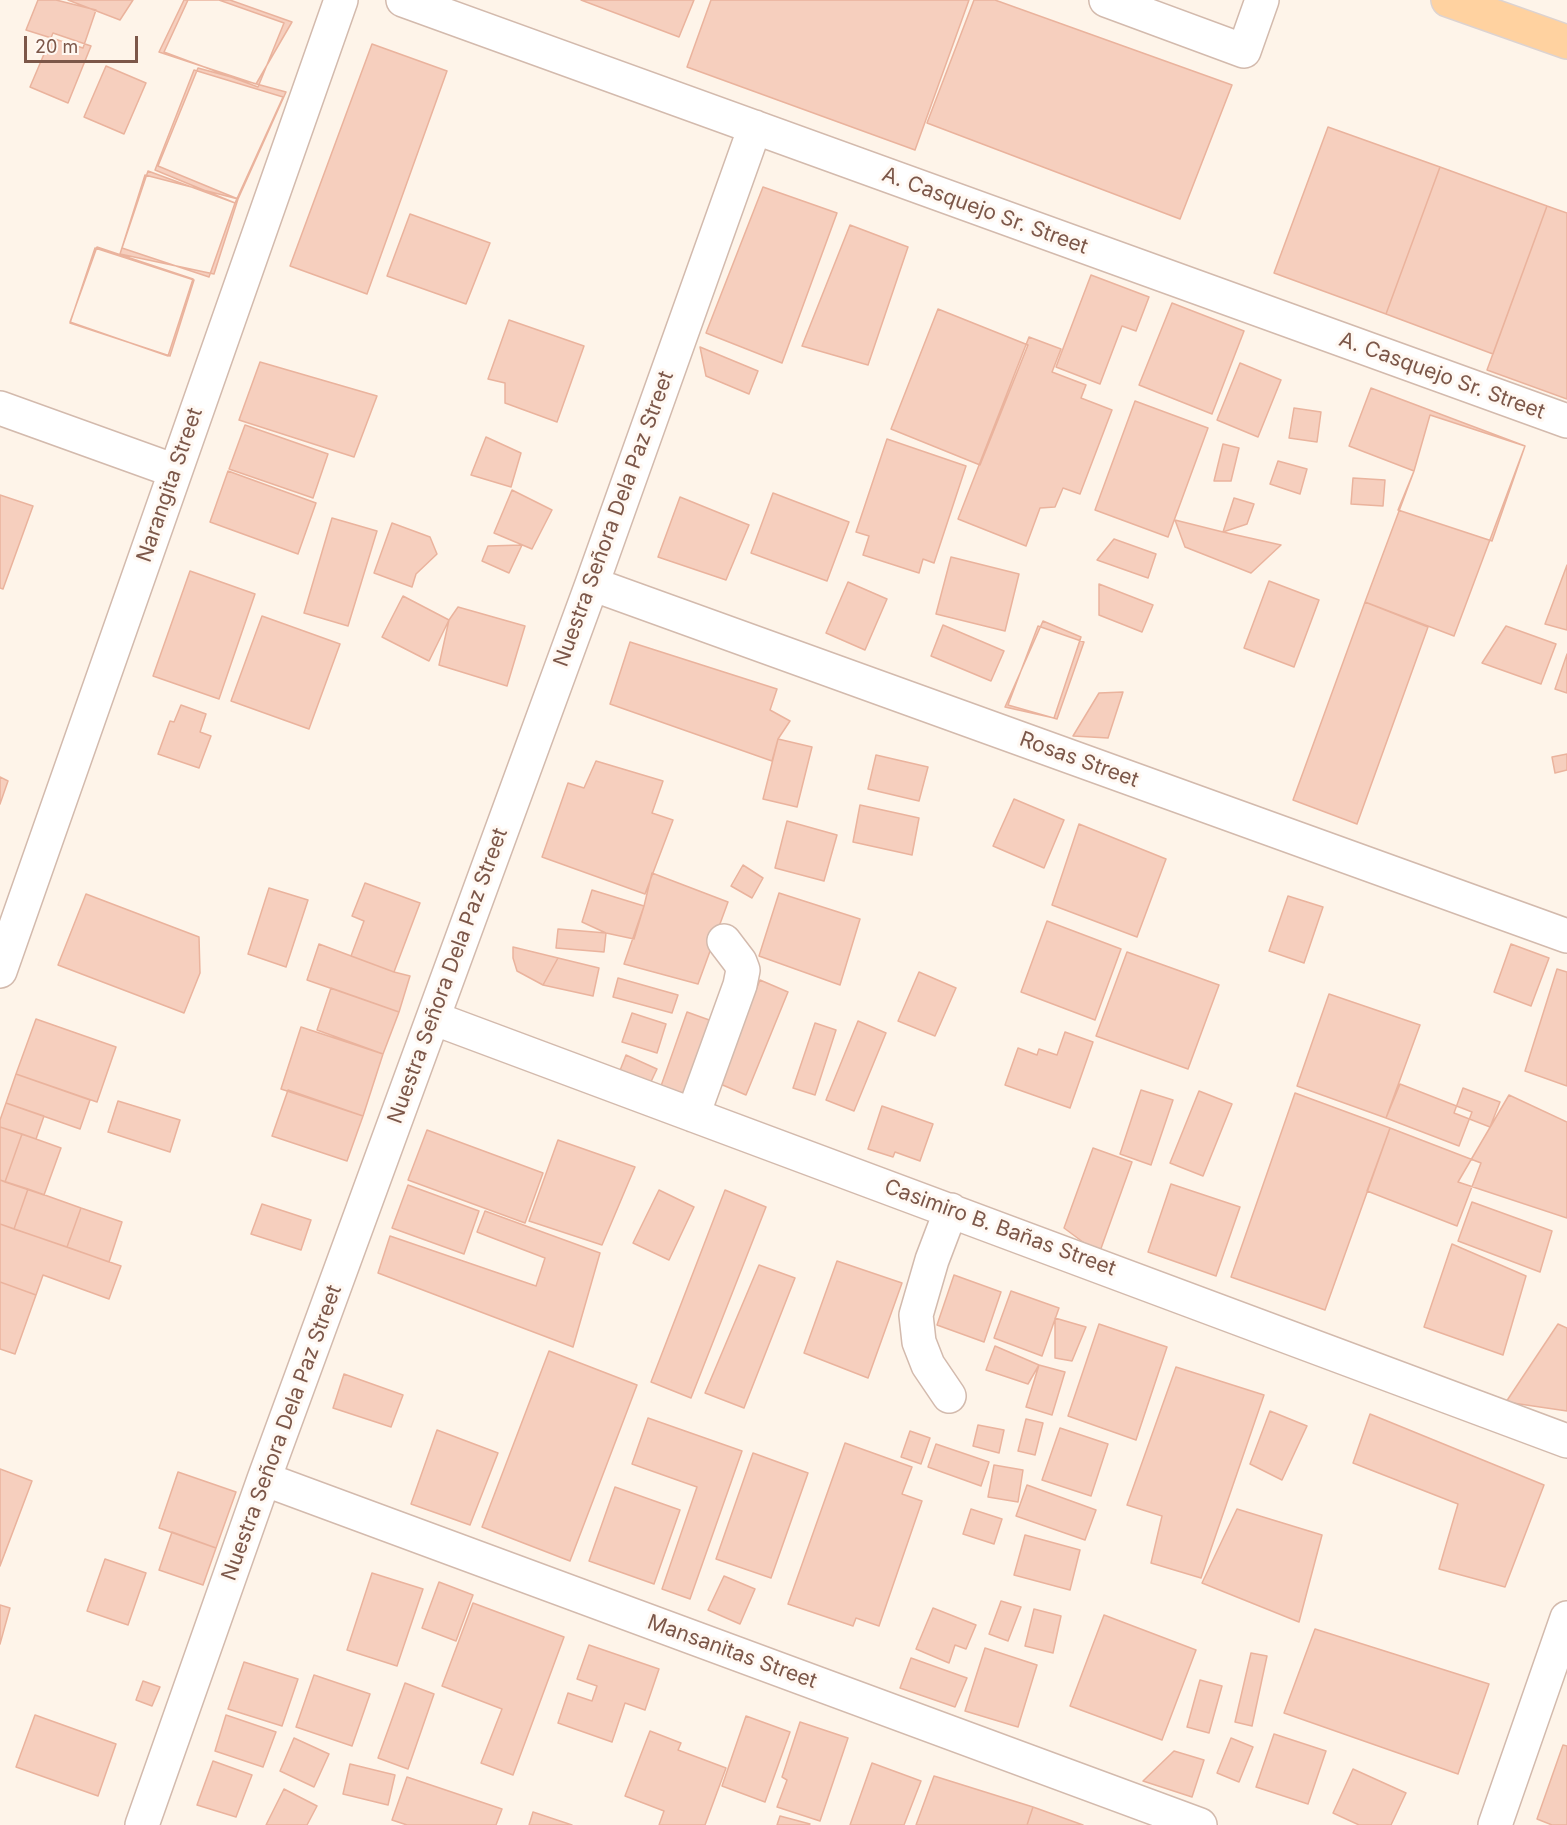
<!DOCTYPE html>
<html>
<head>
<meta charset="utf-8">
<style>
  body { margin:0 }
  #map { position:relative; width:1567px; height:1825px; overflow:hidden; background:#fef4e9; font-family:Inter,sans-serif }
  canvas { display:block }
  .scale { position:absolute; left:24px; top:36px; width:114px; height:27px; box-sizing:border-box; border:3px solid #7c5749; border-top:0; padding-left:8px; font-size:18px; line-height:21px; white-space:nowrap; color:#7c5749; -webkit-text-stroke:4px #fff8f2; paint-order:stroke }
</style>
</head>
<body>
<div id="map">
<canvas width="1567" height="1825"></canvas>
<div class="scale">20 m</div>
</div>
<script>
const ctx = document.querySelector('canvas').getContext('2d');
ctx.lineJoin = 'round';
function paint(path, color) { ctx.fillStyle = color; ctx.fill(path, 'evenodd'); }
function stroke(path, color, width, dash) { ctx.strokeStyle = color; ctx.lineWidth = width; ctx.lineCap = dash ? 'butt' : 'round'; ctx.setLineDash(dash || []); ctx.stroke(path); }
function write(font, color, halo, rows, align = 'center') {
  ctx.font = font + ' Inter,sans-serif'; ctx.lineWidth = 6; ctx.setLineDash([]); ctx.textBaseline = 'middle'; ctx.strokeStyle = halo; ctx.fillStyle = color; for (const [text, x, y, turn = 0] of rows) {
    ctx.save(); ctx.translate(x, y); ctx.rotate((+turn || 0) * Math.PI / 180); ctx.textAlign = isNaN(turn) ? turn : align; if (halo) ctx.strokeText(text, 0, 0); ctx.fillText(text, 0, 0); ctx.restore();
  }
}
const building = new Path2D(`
  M38 0H56L96 10 83 48 26 30Z
  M68 0H133L120 20Z
  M184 0H230L292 22 256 84 159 52Z
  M188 0H219L284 23 258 87 164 52Z
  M581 0H694L679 37Z
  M711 0H969L915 150 687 67Z
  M974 0H995L1232 85 1180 219 927 123Z
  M53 33 91 46 68 103 30 87Z
  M372 44 447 71 367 294 290 266Z
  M106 66 146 83 124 134 84 117Z
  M198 68 286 92 238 199 158 166Z
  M194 70 283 97 235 203 155 170Z
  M1328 127 1440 167 1386 314 1274 273Z
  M1440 167 1547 206 1493 354 1386 314Z
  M148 171 235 203 209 277 122 248Z
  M145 175 238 199 214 274 120 254Z
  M763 187 837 213 782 363 706 333Z
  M1547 206 1567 213V399L1487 370Z
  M410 214 490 243 466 304 387 276Z
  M850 225 908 247 868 365 802 346Z
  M97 247 193 279 168 356 70 322Z
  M95 248 194 280 170 356 70 323Z
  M1091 275 1149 297 1136 331 1122 326 1100 384 1056 367Z
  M1172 303 1244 331 1212 414 1139 385Z
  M938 309 1028 345 980 465 891 429Z
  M509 320 584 346 557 422 505 403V383L488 379Z
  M1029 337 1061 349 1052 372 1086 385 1081 398 1112 410 1080 494 1063 488 1055 507 1040 508 1026 546 958 519Z
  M700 347 758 371 749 394 706 376Z
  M260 362 377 396 354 457 239 420Z
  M1240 363 1281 380 1258 437 1217 420Z
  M1371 388 1525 446 1454 636 1365 602 1414 471 1349 446Z
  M1135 401 1208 428 1168 537 1095 510Z
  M1294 408 1321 412 1317 442 1289 438Z
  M1430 415 1525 446 1492 541 1398 510 1414 471Z
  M245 425 328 454 313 498 229 469Z
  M486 437 521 453 511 487 471 475Z
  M887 439 966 466 934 563 923 559 919 573 863 555 869 536 856 532Z
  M1223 444 1239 448 1231 481H1214Z
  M1278 461 1307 469 1300 494 1270 484Z
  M228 471 316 503 298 554 210 522Z
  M1353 478 1385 480 1383 506 1351 504Z
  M512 490 552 510 532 549 494 533Z
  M773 493 849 522 827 581 751 553Z
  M0 495 33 506 3 589 0 588Z
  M680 497 749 525 726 580 658 557Z
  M1234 498 1254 504 1247 524 1223 532Z
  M332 518 377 531 348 626 304 613Z
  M1175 520 1223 532 1281 545 1251 573 1185 547Z
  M392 523 430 537 437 554 416 574 412 587 374 573Z
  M1114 539 1156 554 1148 578 1097 560Z
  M522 545 509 573 482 561 488 546Z
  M951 557 1019 574 1005 631 936 614Z
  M1567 565V630L1545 624Z
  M190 571 255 594 219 699 153 676Z
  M1269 581 1319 600 1294 667 1244 648Z
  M848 582 887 599 865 650 826 633Z
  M1099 584 1153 605 1142 632 1099 615Z
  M403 596 449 620 429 661 382 637Z
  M1365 602 1428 627 1357 824 1293 800Z
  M458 607 525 626 507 686 439 665 449 620Z
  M262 616 340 644 309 729 231 701Z
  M1043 621 1081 637 1054 718 1005 707Z
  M943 625 1004 651 991 681 931 656Z
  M1038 626 1084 642 1057 719 1008 705Z
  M1506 626 1556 644 1541 684 1482 663Z
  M630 642 777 689 770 710 790 721 778 739 772 761 610 704Z
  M1567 654V693L1555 689Z
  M1123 692 1108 738 1073 736 1099 693Z
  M181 705 206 714 200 732 211 736 199 768 158 754 170 721 174 722Z
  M778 739 812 747 797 807 763 799Z
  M1567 754V770L1555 773 1552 757Z
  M876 755 928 767 919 801 868 789Z
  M596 761 663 781 652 813 673 820 645 894 542 857 568 783 584 788Z
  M0 777 8 781 0 804Z
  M1014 799 1064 820 1044 868 993 846Z
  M860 805 919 818 912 855 853 842Z
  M787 821 837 835 824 881 775 868Z
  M1079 824 1166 859 1137 937 1052 905Z
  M743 865 763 878 752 898 731 886Z
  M652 873 728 902 698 984 624 964 644 906Z
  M365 883 420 903 394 972 351 956 364 921 352 916Z
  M269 888 308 900 286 967 248 954Z
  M592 890 644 906 634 939 606 933 582 922Z
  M779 893 860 919 840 985 759 956Z
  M86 894 199 937 200 973 184 1013 58 965Z
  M1288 896 1323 907 1304 963 1269 951Z
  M1047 921 1121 949 1095 1020 1021 992Z
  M558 929 606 933 604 952 556 948Z
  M319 944 394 972 410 976 399 1012 307 980Z
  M1511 944 1549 958 1531 1006 1494 992Z
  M513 947 558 958 543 985 517 971 513 958Z
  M1127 952 1219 985 1188 1069 1096 1036Z
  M558 958 599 968 593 996 543 985Z
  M1557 969 1567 972V1086L1525 1071Z
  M919 972 956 988 935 1036 898 1021Z
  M618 978 678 995 672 1013 613 997Z
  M760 980 788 992 746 1095 718 1083Z
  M331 988 399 1012 383 1054 317 1030Z
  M1329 994 1420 1025 1386 1118 1297 1086Z
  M687 1012 712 1021 687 1095 661 1086Z
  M632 1013 666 1024 657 1053 622 1042Z
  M36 1019 116 1047 97 1102 16 1074Z
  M858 1021 886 1033 854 1111 826 1100Z
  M815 1023 836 1030 815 1095 793 1088Z
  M301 1027 383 1054 363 1116 281 1089Z
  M1065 1032 1093 1042 1070 1108 1005 1085 1018 1048 1037 1055 1039 1049 1057 1055Z
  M626 1055 657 1069 649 1086 619 1073Z
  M16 1074 90 1100 80 1129 6 1103Z
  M1400 1084 1472 1112 1459 1146 1386 1118Z
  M1463 1088 1500 1102 1490 1127 1454 1113Z
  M288 1090 363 1116 347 1161 272 1136Z
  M1141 1090 1173 1100 1151 1165 1120 1154Z
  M1199 1091 1232 1104 1203 1176 1170 1163Z
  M1295 1093 1390 1128 1325 1310 1231 1277Z
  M1509 1095 1567 1122V1218L1458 1182Z
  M118 1101 180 1120 170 1152 108 1132Z
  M6 1103 44 1116 36 1139 0 1127V1120Z
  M882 1106 933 1124 920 1161 895 1152 893 1157 868 1149Z
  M0 1127 22 1134 5 1182 0 1180Z
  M1390 1128 1481 1163 1457 1226 1367 1191Z
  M427 1130 543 1173 525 1223 408 1180Z
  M22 1134 61 1148 44 1195 5 1182Z
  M558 1140 635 1167 602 1245 529 1221Z
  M1093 1148 1132 1162 1099 1254 1064 1228Z
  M0 1180 28 1189 14 1229 0 1224Z
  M1171 1184 1240 1207 1216 1276 1148 1252Z
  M408 1185 479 1211 464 1254 392 1228Z
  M28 1189 81 1208 67 1247 14 1229Z
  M659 1190 694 1207 669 1260 633 1243Z
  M725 1190 766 1207 691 1398 651 1382Z
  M1472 1202 1552 1231 1540 1272 1458 1241Z
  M262 1204 311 1220 301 1250 251 1234Z
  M81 1208 122 1222 109 1262 67 1247Z
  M485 1211 600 1253 573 1347 378 1273 390 1236 536 1286 545 1258 477 1232Z
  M0 1224 121 1266 109 1299 43 1275 36 1295 0 1282Z
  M1452 1244 1526 1276 1503 1355 1424 1327Z
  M837 1261 902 1283 868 1378 804 1353Z
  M759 1265 795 1278 744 1408 705 1393Z
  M954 1275 1001 1292 984 1342 937 1325Z
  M0 1282 36 1295 15 1354 0 1349Z
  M1011 1291 1059 1308 1042 1356 994 1338Z
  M1055 1318 1086 1327 1072 1361 1055 1358Z
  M1099 1324 1167 1347 1136 1440 1068 1416Z
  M1558 1324 1567 1328V1411L1506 1402Z
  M995 1346 1039 1365 1028 1384 986 1370Z
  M549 1351 637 1385 570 1561 482 1527Z
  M1039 1365 1065 1372 1052 1415 1026 1407Z
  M1176 1367 1264 1395 1201 1578 1151 1563 1162 1516 1127 1505Z
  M344 1374 403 1395 391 1427 333 1408Z
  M1270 1411 1307 1426 1282 1480 1250 1464Z
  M1370 1414 1544 1485 1505 1587 1439 1569 1458 1504 1353 1463Z
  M648 1418 742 1451 690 1599 662 1589 697 1487 632 1464Z
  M1026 1419 1043 1423 1035 1455 1018 1451Z
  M978 1425 1004 1430 999 1453 973 1446Z
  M1060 1428 1108 1444 1091 1496 1042 1480Z
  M437 1430 498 1453 470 1525 411 1504Z
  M910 1431 930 1438 921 1464 901 1457Z
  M845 1443 912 1467 902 1494 922 1501 879 1626 856 1618 853 1626 788 1604Z
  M936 1444 989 1462 981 1486 928 1467Z
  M753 1453 808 1473 771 1578 716 1559Z
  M994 1465 1023 1470 1018 1502 988 1497Z
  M0 1469 32 1481 0 1566Z
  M178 1472 236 1492 216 1548 159 1528Z
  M1027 1485 1096 1510 1085 1540 1016 1516Z
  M615 1487 680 1510 654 1584 589 1561Z
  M971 1509 1002 1519 994 1544 963 1534Z
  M1237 1509 1322 1535 1299 1622 1202 1583Z
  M172 1532 216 1548 203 1585 159 1570Z
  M1025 1535 1080 1550 1070 1590 1014 1575Z
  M105 1559 146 1573 128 1625 87 1611Z
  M372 1573 423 1589 397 1666 347 1650Z
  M724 1576 755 1589 740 1624 708 1610Z
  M439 1582 473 1595 456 1641 422 1628Z
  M1001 1601 1021 1607 1008 1641 989 1634Z
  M473 1603 564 1637 513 1775 481 1763 502 1709 442 1686Z
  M0 1605 10 1608 0 1644Z
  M933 1608 976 1625 966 1649 955 1645 949 1663 916 1649Z
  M1034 1609 1061 1616 1053 1653 1025 1646Z
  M1104 1615 1196 1650 1162 1740 1070 1706Z
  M1315 1629 1489 1684 1458 1774 1284 1713Z
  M589 1645 659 1669 645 1710 625 1703 612 1742 558 1723 568 1693 592 1701 597 1686 577 1679Z
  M985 1648 1037 1665 1018 1727 965 1711Z
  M1251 1653 1267 1656 1252 1726 1235 1722Z
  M911 1658 967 1678 955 1707 900 1688Z
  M244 1662 298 1679 282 1726 228 1709Z
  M314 1675 370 1694 352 1746 296 1727Z
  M1200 1680 1222 1686 1209 1733 1187 1727Z
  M143 1681 160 1687 152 1706 136 1700Z
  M405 1683 434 1694 408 1769 378 1758Z
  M35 1715 116 1744 98 1796 16 1767Z
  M226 1715 276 1732 263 1767 215 1751Z
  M746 1716 790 1732 765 1802 722 1786Z
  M800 1722 848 1738 820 1821 777 1807 787 1780 782 1777Z
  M650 1731 681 1743 678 1750 726 1768 705 1825H659L664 1811 625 1796Z
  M1274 1734 1326 1751 1308 1804 1256 1787Z
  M294 1738 329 1754 314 1787 280 1771Z
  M1231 1738 1253 1747 1239 1782 1217 1773Z
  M1563 1745 1567 1746V1825H1552L1537 1819Z
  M1174 1751 1204 1760 1192 1797 1143 1781Z
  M213 1761 252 1775 236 1817 197 1805Z
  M872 1763 921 1781 904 1825H850Z
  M350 1764 395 1775 388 1805 343 1794Z
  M1353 1769 1406 1793 1391 1825H1359L1333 1813Z
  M934 1776 1033 1807 1027 1825H916Z
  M407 1777 502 1809 496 1825H407L392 1820Z
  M284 1789 317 1806 307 1825H266Z
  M1033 1807 1083 1825H1027Z
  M533 1812 572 1825H529Z
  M780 1816 810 1824 809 1825H777Z`);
paint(building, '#f6cfbe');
stroke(building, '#eab39d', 1.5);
const minor = new Path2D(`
  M403 0 1567 421
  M1106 0 1244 51 1262 0
  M0 408 175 471
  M592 584 1567 936
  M0 971 341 0
  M433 1018 1567 1441
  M693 1115 740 985 743 970 740 962 724 941
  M949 1396 928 1365 919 1342 916 1315 932 1260 951 1210
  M264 1479 1200 1825
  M142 1825 264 1479 592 584 755 127
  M1495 1825 1567 1618`);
const major = new Path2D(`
  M1448 0 1567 42`);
stroke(minor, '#d3baad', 36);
stroke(major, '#ddd3d0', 36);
stroke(minor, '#fff', 33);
stroke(major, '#ffd2a0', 33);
write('21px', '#7c5749', '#fff8f2', [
  ["A. Casquejo Sr. Street",985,211,20],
  ["A. Casquejo Sr. Street",1442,376,20],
  ["Narangita Street",170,485,-71],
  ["Nuestra Señora Dela Paz Street",614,519,-70],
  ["Rosas Street",1079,760,20],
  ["Nuestra Señora Dela Paz Street",448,976,-70],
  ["Casimiro B. Bañas Street",1000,1228,20],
  ["Nuestra Señora Dela Paz Street",282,1433,-70],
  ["Mansanitas Street",732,1652,20]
]);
</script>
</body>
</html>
